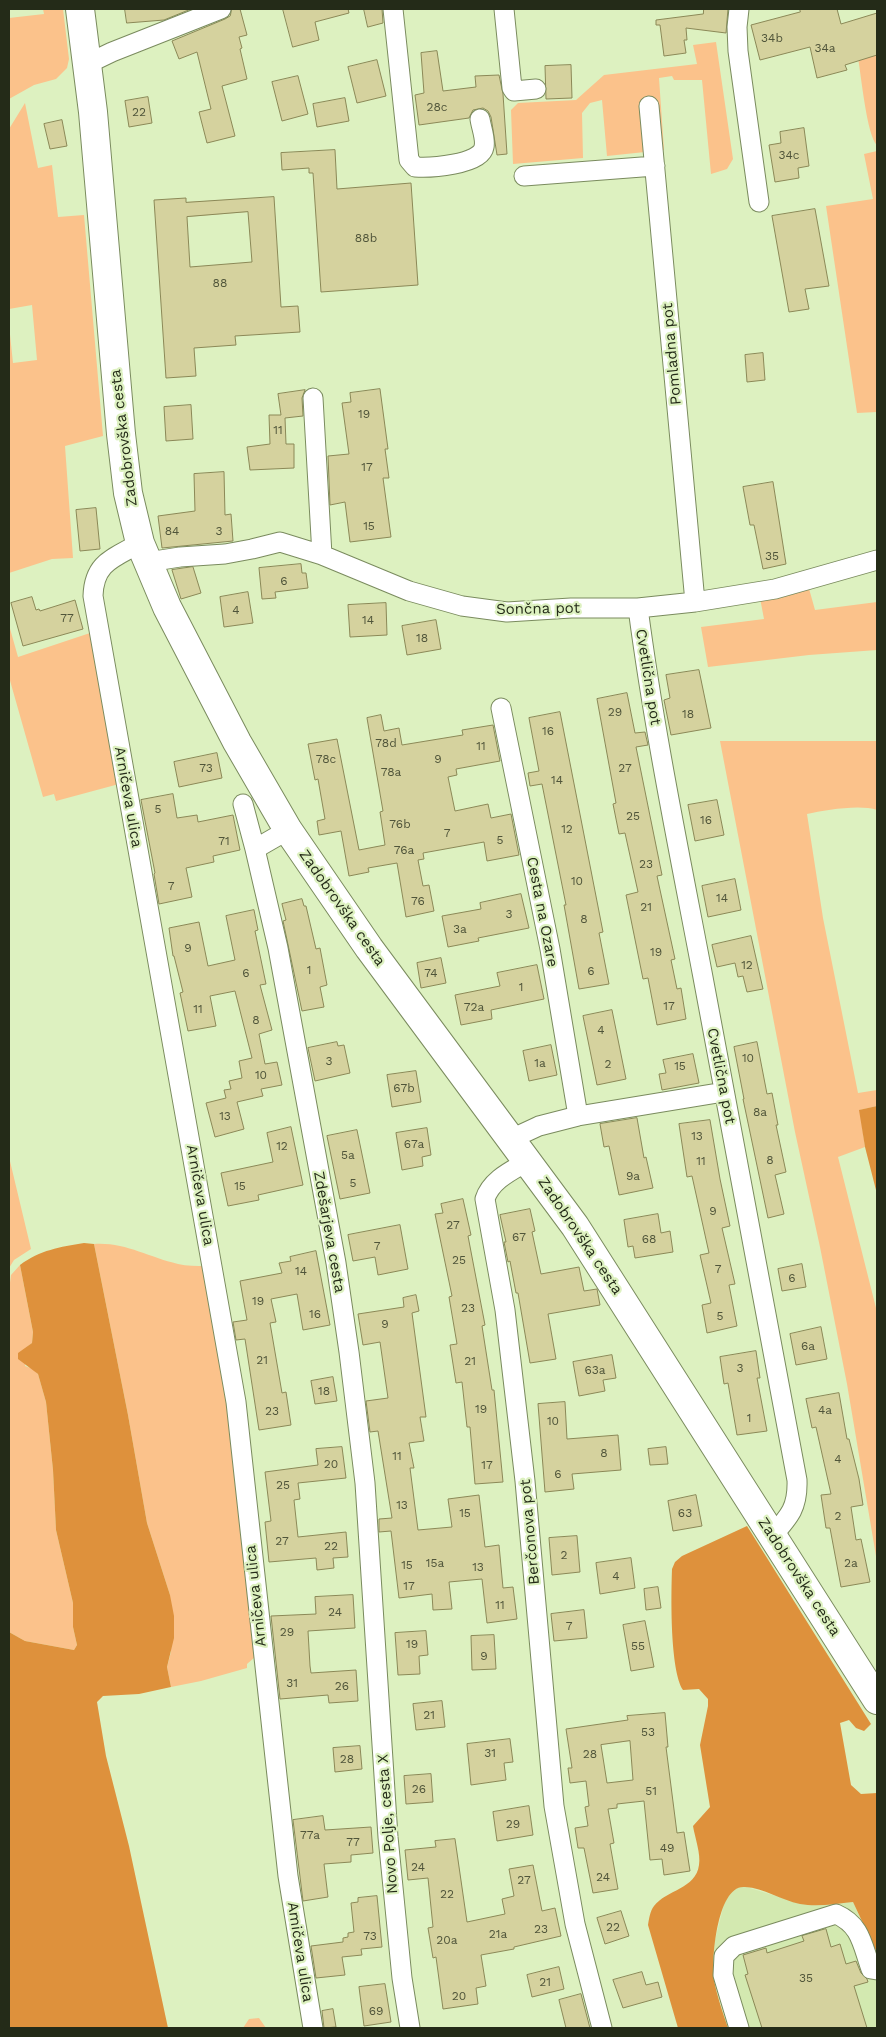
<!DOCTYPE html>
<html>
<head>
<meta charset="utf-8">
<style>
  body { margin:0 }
  #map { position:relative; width:886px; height:2037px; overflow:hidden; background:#ddf1c0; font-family:"Work Sans",sans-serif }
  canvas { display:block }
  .frame { position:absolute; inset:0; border:10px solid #242b18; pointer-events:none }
</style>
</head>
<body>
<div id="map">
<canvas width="886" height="2037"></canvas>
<div class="frame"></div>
</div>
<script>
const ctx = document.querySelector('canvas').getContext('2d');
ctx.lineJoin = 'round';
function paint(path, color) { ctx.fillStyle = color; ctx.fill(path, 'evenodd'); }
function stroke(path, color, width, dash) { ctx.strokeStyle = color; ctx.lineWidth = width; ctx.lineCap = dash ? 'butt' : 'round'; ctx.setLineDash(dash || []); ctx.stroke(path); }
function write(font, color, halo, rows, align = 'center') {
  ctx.font = font + ' "Work Sans",sans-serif'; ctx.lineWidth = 4.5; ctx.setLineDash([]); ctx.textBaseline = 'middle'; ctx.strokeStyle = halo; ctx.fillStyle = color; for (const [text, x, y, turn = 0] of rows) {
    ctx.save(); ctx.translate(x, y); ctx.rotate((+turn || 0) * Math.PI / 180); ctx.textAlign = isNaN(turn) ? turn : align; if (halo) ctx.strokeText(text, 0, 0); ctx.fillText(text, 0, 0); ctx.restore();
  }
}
paint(new Path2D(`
  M743 1886 799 1903 819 1905 853 1902 877 1953V2028H728L714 1981 712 1952 725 1900 731 1891Z`), '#d3e9b0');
paint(new Path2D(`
  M43 9H63L69 59 67 68 56 79 34 85 9 99V18L44 14Z
  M716 42 733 159 727 169 711 174 702 80H674L672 76 659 78 664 150 607 156 602 100 590 103 582 113 583 158 513 164 511 110 518 103 576 100 604 75 697 64 693 45Z
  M877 53V145C867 137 861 74 858 58Z
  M25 103 38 168 52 165 58 217 84 215 103 436 65 446 73 558 52 559 9 573V325L13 363 37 360 32 305 9 309V129Z
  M877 151V412L857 413 826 206 873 199 864 154Z
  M808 585 815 610 877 602V650L809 655 708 667 701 627 764 619 760 598Z
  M9 625 18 657 93 632 119 784 56 801 54 794 43 797 9 677Z
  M720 741H877V810C860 804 825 810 807 814L823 918 858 1093 877 1090V1106L860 1110 865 1147 838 1157 877 1312V1562L847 1384 820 1247 795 1132Z
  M9 1157 31 1249 14 1260 9 1268Z
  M94 1244C125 1242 148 1257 178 1264 187 1266 196 1266 206 1266L212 1279 242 1525 240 1531 251 1604 255 1657 247 1664V1668L201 1681 171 1687 167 1667 171 1652 170 1595 147 1523 128 1415Z
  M20 1265 33 1332 32 1343 27 1347 25 1366 33 1369 38 1374 46 1402 53 1470 56 1530 73 1603V1627L77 1645 74 1650 25 1641 9 1632V1290L11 1275Z
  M259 2018 266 2028H243L249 2019Z`), '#fbc28b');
paint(new Path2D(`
  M877 1106V1194L865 1147 859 1110Z
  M84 1243 94 1244 128 1415 147 1523 170 1595 174 1616V1638L167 1667 171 1687 139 1694 103 1696 97 1702 106 1756 129 1846 168 2028H9V1632L25 1641 74 1650 77 1645 73 1627V1603L56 1530 53 1470 46 1402 38 1374 18 1359V1353L32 1343 33 1332 20 1265C40 1250 60 1247 84 1243Z
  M747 1526 871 1724 864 1731 856 1728 849 1720 840 1723 851 1785 861 1794 877 1793V1953L853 1902C835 1904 817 1907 800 1904 781 1900 764 1888 745 1887 717 1884 711 1961 714 1980 717 1996 723 2013 728 2028H678L648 1925C649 1919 650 1911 654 1906 666 1890 696 1889 699 1865 701 1854 695 1838 693 1826L710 1807 700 1745 708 1706V1699L699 1689 683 1690C670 1670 671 1596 672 1569L675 1562 682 1556Z`), '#de913c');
const building = new Path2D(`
  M125 9H191L164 20 127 23Z
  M232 9H240L247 35 239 37 242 48 240 49 247 79 222 86 235 136 207 143 199 112 211 109 197 52 179 59 172 41 225 19 230 16Z
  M283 9H348L349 13 315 22 319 40 293 47Z
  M364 9H382L383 23 368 27Z
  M704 9H728L726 33 686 28 687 40H684L686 53 664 56 660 25H656V20L703 14Z
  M800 9H837L841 24 877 13V55L845 65 847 70 817 78 810 47 760 60 751 25 800 12Z
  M437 51 443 91 476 87 475 76 499 75 503 94 507 154 497 155 491 117 488 111 483 108 473 110 469 118 419 125 415 95 424 93 421 53Z
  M377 60 386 96 357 103 348 67Z
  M571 65 572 98 546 99 545 66Z
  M298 76 308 114 282 121 272 82Z
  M148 97 152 123 129 127 125 101Z
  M345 98 349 121 317 127 313 104Z
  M62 120 67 146 50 149 44 124Z
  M804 128 809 166 798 168 799 178 775 182 769 145 781 143 780 132Z
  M335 150 337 189 411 183 418 285 321 292 313 173H309V168L282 170 281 153Z
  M274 197 281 307 298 306 300 332 235 336 236 345 194 348 196 376 166 378 154 200 186 198V202ZM248 212 252 262 190 267 187 217Z
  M815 209 829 286 805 289 809 309 789 312 772 216Z
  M763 353 765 380 747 382 745 355Z
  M380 389 388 449H385L389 478H383L391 537 350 542 345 502 330 505 328 456 349 454 342 403 351 402 350 393Z
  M305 390 302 398 303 416 285 418 286 444H294V468L250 470 247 447 270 444 269 415H281L278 394Z
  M191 405 193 439 166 441 164 407Z
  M224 472 225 515 231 514 233 541 162 548 158 516 195 511 194 474Z
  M773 482 786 564 763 569 754 525H750L743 487Z
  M96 508 100 549 80 551 76 510Z
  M301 564 302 573H306L308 588 275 592 276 598 262 599 259 568Z
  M193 567 201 593 181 599 172 570Z
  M248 592 253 623 224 627 220 597Z
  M32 597 36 610 39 609 40 611 75 600 83 629 23 646 11 603Z
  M386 603 387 635 350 637 348 605Z
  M436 620 441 649 407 655 402 626Z
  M699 670 711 728 671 735 664 700 670 698 666 675Z
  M627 693 635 733 645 732 648 745 636 747 662 875 657 876 675 959 671 960 677 989 681 988 686 1019 657 1025 648 978 643 979 626 895 638 892 625 833 619 834 613 804 616 803 597 699Z
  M560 712 603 932 599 933 609 984 579 989 564 905H566L542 784 530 786 528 773 539 771 529 718Z
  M381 715 384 731 399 728 402 745 463 735 462 730 493 725 500 761 456 769 457 775 448 777 455 811 488 804 491 818 511 814 519 855 487 861 484 842 423 853 424 859 418 860 423 886 429 885 434 911 406 917 397 863 368 868 369 872 349 876 341 831 319 835 317 821 325 819 318 779 315 780 308 744 337 739 359 850 385 845 380 812 383 811 367 718Z
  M217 753 222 778 179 787 174 762Z
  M173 794 177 818 197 815 198 822 233 815 240 850 213 856 214 862 186 868 192 897 159 904 154 874 155 873 141 800Z
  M717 800 724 835 695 841 688 805Z
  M735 879 741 910 708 917 702 886Z
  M521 894 529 928 478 938 479 941 448 947 442 916 481 909 480 903Z
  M302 899 304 906H306L316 949 320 948 327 985 320 987 324 1007 302 1011 283 921 286 920 282 904Z
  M254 910 258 930 255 931 266 984 260 985 272 1030 259 1034 265 1064 277 1062 282 1085 261 1089 263 1096 237 1102 244 1129 215 1137 206 1103 226 1098 224 1090 231 1089 229 1081 242 1078 239 1061 252 1058 235 991 210 996 216 1026 188 1031 180 993 183 992 174 956H173L169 928 199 922 208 966 235 960 226 916Z
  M751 936 763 989 747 992 743 976 738 977 735 963 717 967 712 945Z
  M441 958 446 983 421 988 417 963Z
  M537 965 544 999 491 1010 492 1019 461 1025 455 995 500 986 497 973Z
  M612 1010 626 1079 597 1085 583 1016Z
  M337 1042 338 1046 344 1045 350 1073 315 1081 308 1048Z
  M757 1042 767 1094 772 1093 778 1125H776L786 1172 775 1175 784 1214 768 1218 743 1099H744L734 1047Z
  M551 1045 557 1075 529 1081 523 1051Z
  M693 1054 699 1083 662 1090 659 1074 666 1073 663 1060Z
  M416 1071 421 1102 392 1107 387 1075Z
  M637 1118 644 1158 646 1157 653 1188 619 1195 609 1146 604 1147 600 1124Z
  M710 1120 720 1179 730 1226 722 1228 735 1284 729 1285 737 1326 707 1333 702 1305 711 1303 700 1255 709 1253 692 1176 687 1177 679 1124Z
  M291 1127 303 1185 258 1195 259 1200 228 1206 221 1173 273 1162 267 1133Z
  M427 1128 431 1155 422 1157 423 1166 402 1170 396 1133Z
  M357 1130 370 1193 340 1199 327 1136Z
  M463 1199 471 1235 468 1236 485 1325 482 1326 492 1390H494L503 1482 475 1484 470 1427H467L462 1382 456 1383 450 1345 457 1344 449 1297 452 1296 435 1214 443 1213 441 1204Z
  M530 1209 535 1231 532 1232 541 1274 579 1267 584 1291 597 1289 600 1305 548 1314 556 1359 530 1363 518 1293H516L510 1261 508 1262 504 1242H506L500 1215Z
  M658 1214 661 1233 670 1231 673 1252 635 1258 633 1246 628 1247 624 1220Z
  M400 1225 408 1269 378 1275 375 1257 353 1261 348 1235Z
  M316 1251 330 1325 303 1330 297 1294 271 1299 276 1322 270 1323 282 1393 286 1392 291 1425 259 1430 245 1339 236 1340 233 1322 247 1320 240 1281 282 1273 279 1263 291 1261 290 1257Z
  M802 1264 806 1287 782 1291 778 1269Z
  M416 1295 419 1311 412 1313 426 1417H420L424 1441 409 1443 414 1468H410L418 1530 452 1527 448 1499 479 1495 485 1547 499 1545 503 1588 513 1587 517 1619 487 1623 482 1579 449 1582 452 1609 433 1610 432 1594 399 1598 391 1531 379 1532V1519L392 1518 378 1431 370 1432 366 1401 388 1398 380 1342 363 1345 358 1314 404 1307 403 1298Z
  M821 1327 827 1359 796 1365 790 1334Z
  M756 1351 760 1378H757L767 1431 737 1435 728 1383 724 1384 720 1357Z
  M612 1355 616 1378 603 1380 605 1391 579 1396 573 1362Z
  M333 1377 337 1401 315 1404 311 1381Z
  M839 1393 847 1439H849L859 1479 863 1505 851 1507 856 1540 861 1539 870 1582 841 1587 830 1528H826L821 1495 831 1494 816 1427 812 1428 806 1399Z
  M565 1402 567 1439 618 1435 621 1470 572 1474 574 1489 545 1492 538 1404Z
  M342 1447 346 1478 298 1483 300 1499 294 1500 298 1537 346 1532 348 1557 333 1558 334 1568 317 1570 316 1558 269 1562 265 1522 271 1521 265 1472 318 1465 316 1449Z
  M666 1447 668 1464 650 1465 648 1449Z
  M696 1495 702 1526 673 1531 668 1501Z
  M577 1536 580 1572 552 1575 549 1538Z
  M631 1558 635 1588 600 1594 596 1563Z
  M658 1587 661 1608 646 1610 644 1589Z
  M353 1595 355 1628 308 1631 310 1666 311 1673 356 1670 358 1701 329 1703 328 1695 280 1699 271 1616 316 1614 315 1597Z
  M584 1610 587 1638 554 1641 551 1614Z
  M645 1621 654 1667 631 1671 623 1625Z
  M426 1631 428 1655 419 1656 420 1674 398 1675 395 1633Z
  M494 1635 496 1669 472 1670 471 1636Z
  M442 1701 445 1727 416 1730 413 1704Z
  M665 1713 668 1747H666L677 1833 684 1832 690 1871 664 1875 662 1859 650 1860 644 1801 617 1804V1808L608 1809 614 1843 610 1844 618 1889 593 1893 584 1848H578L575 1828 588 1826 585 1807 589 1806 586 1781 570 1783 568 1768H572L566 1729 628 1720 627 1716ZM630 1741 633 1780 607 1783 601 1745Z
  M510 1739 513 1762 504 1763 506 1780 471 1785 467 1744Z
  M360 1746 362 1769 335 1772 333 1748Z
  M431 1774 433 1802 406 1804 404 1776Z
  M529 1806 533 1835 497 1841 493 1812Z
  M323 1816 325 1830 371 1827 373 1853 351 1855V1862L324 1864 328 1897 303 1901 293 1820Z
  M455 1839 467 1922 505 1914 502 1899 514 1896 509 1869 533 1865 542 1911 555 1908 561 1936 514 1947V1949L481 1955 486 1986 476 1988 478 2004 443 2009 436 1957 433 1958 428 1928 433 1927 428 1878 408 1880 405 1850 436 1847 435 1841Z
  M377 1896 382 1947 361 1949 362 1955 342 1957 345 1975 316 1978 311 1946 343 1942V1938L348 1937V1933L354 1932 351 1903 358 1902V1898Z
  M621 1911 629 1936 605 1944 597 1918Z
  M826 1929 831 1947 840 1944 846 1964 856 1961 861 1973 867 1979 868 1982 854 1986 867 2028H762L745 1975 748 1974 743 1955 766 1948 767 1953 804 1941 802 1936Z
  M559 1967 564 1989 532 1997 527 1975Z
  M642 1972 646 1985 658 1982 662 1997 623 2008 613 1980Z
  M385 1984 391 2022 364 2026 359 1987Z
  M581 1994 590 2028H566L559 2000Z
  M333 2009 336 2027 324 2028 322 2011Z`);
paint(building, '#d5d29e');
stroke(building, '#8b8857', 1);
const street = new Path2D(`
  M393 9 409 160 415 167C429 168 481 165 484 147 486 139 481 127 480 119
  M504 9 512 88 514 91 536 89
  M739 9 737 27 738 51 759 202
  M87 64 112 52 221 9
  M649 106 695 602
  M524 176 655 166
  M313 398 322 555
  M140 543C114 558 94 562 93 596L236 1402 288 1876 313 2028
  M148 562 180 557 225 554 252 549 280 542 322 555 409 591 462 606 507 612 571 608H638L695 602 775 589 877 560
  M638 608C654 730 679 851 702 972 733 1141 766 1310 797 1480 798 1507 790 1516 772 1536
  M501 708 550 949 578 1116
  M243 804 255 849
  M288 830 255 849 278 948 336 1263 349 1352 365 1483 388 1837 402 1978 410 2028
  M511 1139 539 1126 578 1116 724 1092
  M528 1161C511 1171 491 1180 485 1199L505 1310 525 1481 554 1806 575 1924 602 2028
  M739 2028 723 1975 724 1956 734 1946 836 1914C861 1925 862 1944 871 1969L877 1970`);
const secondary = new Path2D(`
  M80 9 93 112 121 434 128 493 140 543 167 607 237 742 288 830 369 948 575 1226 877 1700`);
stroke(street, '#7a8b5e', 21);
stroke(secondary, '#7a8b5e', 30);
stroke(street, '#fff', 19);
stroke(secondary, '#fff', 28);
write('12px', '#50553a', null, [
  ["34b",772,38],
  ["34a",825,48],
  ["28c",437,107],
  ["22",139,112],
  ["34c",789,155],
  ["88b",366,238],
  ["88",220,283],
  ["19",364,414],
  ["11",278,430],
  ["17",367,467],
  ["15",369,526],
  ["84",172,531],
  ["3",219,531],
  ["35",772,556],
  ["6",284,581],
  ["4",236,610],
  ["77",67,618],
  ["14",368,620],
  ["18",422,638],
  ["29",615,712],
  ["18",688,714],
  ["16",548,731],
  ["78d",386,743],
  ["11",481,746],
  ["78c",326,759],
  ["9",438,759],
  ["73",206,768],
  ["27",625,768],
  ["78a",391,772],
  ["14",557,780],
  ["5",158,809],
  ["25",633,816],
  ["16",706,820],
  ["76b",400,824],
  ["12",567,829],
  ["7",447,833],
  ["5",500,840],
  ["71",224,841],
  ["76a",404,850],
  ["23",646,864],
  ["10",577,881],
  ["7",171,886],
  ["14",722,898],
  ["76",418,901],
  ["21",646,907],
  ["3",509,914],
  ["8",584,919],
  ["3a",460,929],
  ["9",188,948],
  ["19",656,952],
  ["12",747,965],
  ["1",309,970],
  ["6",591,971],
  ["6",246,973],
  ["74",431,973],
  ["1",521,987],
  ["17",669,1006],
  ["72a",474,1007],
  ["11",198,1009],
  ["8",256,1020],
  ["4",601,1030],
  ["10",748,1058],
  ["3",329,1061],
  ["1a",540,1063],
  ["2",608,1064],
  ["15",680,1066],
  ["10",261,1075],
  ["67b",404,1088],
  ["8a",760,1112],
  ["13",225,1116],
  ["13",697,1136],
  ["67a",414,1144],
  ["12",282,1146],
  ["5a",348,1155],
  ["8",770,1160],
  ["11",701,1161],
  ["9a",633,1176],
  ["5",353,1183],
  ["15",240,1186],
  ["9",713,1211],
  ["27",453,1225],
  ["67",519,1237],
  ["68",649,1239],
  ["7",377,1246],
  ["25",459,1260],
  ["7",718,1269],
  ["14",301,1271],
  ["6",792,1278],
  ["19",258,1301],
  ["23",468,1308],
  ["16",315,1314],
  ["5",720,1316],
  ["9",385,1324],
  ["6a",808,1346],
  ["21",262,1360],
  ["21",470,1361],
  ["3",740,1368],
  ["63a",595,1370],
  ["18",324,1391],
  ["19",481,1409],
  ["4a",825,1410],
  ["23",272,1411],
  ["1",749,1418],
  ["10",553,1421],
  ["8",604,1453],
  ["11",397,1456],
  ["4",838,1459],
  ["20",331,1464],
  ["17",487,1465],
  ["6",558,1474],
  ["25",283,1485],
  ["13",402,1505],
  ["15",465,1513],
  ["63",685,1513],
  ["2",838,1516],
  ["27",282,1541],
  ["22",331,1546],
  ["2",564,1555],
  ["15a",435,1563],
  ["2a",851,1563],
  ["15",407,1565],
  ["13",478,1567],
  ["4",616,1576],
  ["17",409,1586],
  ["11",500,1605],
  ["24",335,1612],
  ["7",569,1626],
  ["29",287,1632],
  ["19",412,1644],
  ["55",638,1646],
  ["9",484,1656],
  ["31",292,1683],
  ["26",342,1686],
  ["21",429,1715],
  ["53",648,1732],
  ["31",490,1753],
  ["28",590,1754],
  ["28",347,1759],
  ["26",419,1789],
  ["51",651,1791],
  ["29",513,1824],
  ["77a",310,1835],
  ["77",353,1842],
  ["49",667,1848],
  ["24",418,1867],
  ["24",603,1877],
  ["27",524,1880],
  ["22",447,1894],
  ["22",613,1927],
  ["23",541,1929],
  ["21a",498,1934],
  ["73",370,1936],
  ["20a",447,1940],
  ["35",806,1978],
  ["21",545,1982],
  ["20",459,1996],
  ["69",376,2011]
]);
write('15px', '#242b18', '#ddf1c0', [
  ["Pomladna pot",672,354,-95],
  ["Zadobrovška cesta",124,438,-97],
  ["Sončna pot",538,609,-1],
  ["Cvetlična pot",648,677,81],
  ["Arničeva ulica",128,797,80],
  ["Zadobrovška cesta",342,908,55],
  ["Cesta na Ozare",542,912,79],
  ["Cvetlična pot",721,1076,79],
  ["Arničeva ulica",200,1195,80],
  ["Zdešarjeva cesta",329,1232,80],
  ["Zadobrovška cesta",580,1236,56],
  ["Berčonova pot",530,1532,-95],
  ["Zadobrovška cesta",799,1577,57],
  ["Arničeva ulica",256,1596,-96],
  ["Novo Polje, cesta X",388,1824,-94],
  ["Amičeva ulica",300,1952,81]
]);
</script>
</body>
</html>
